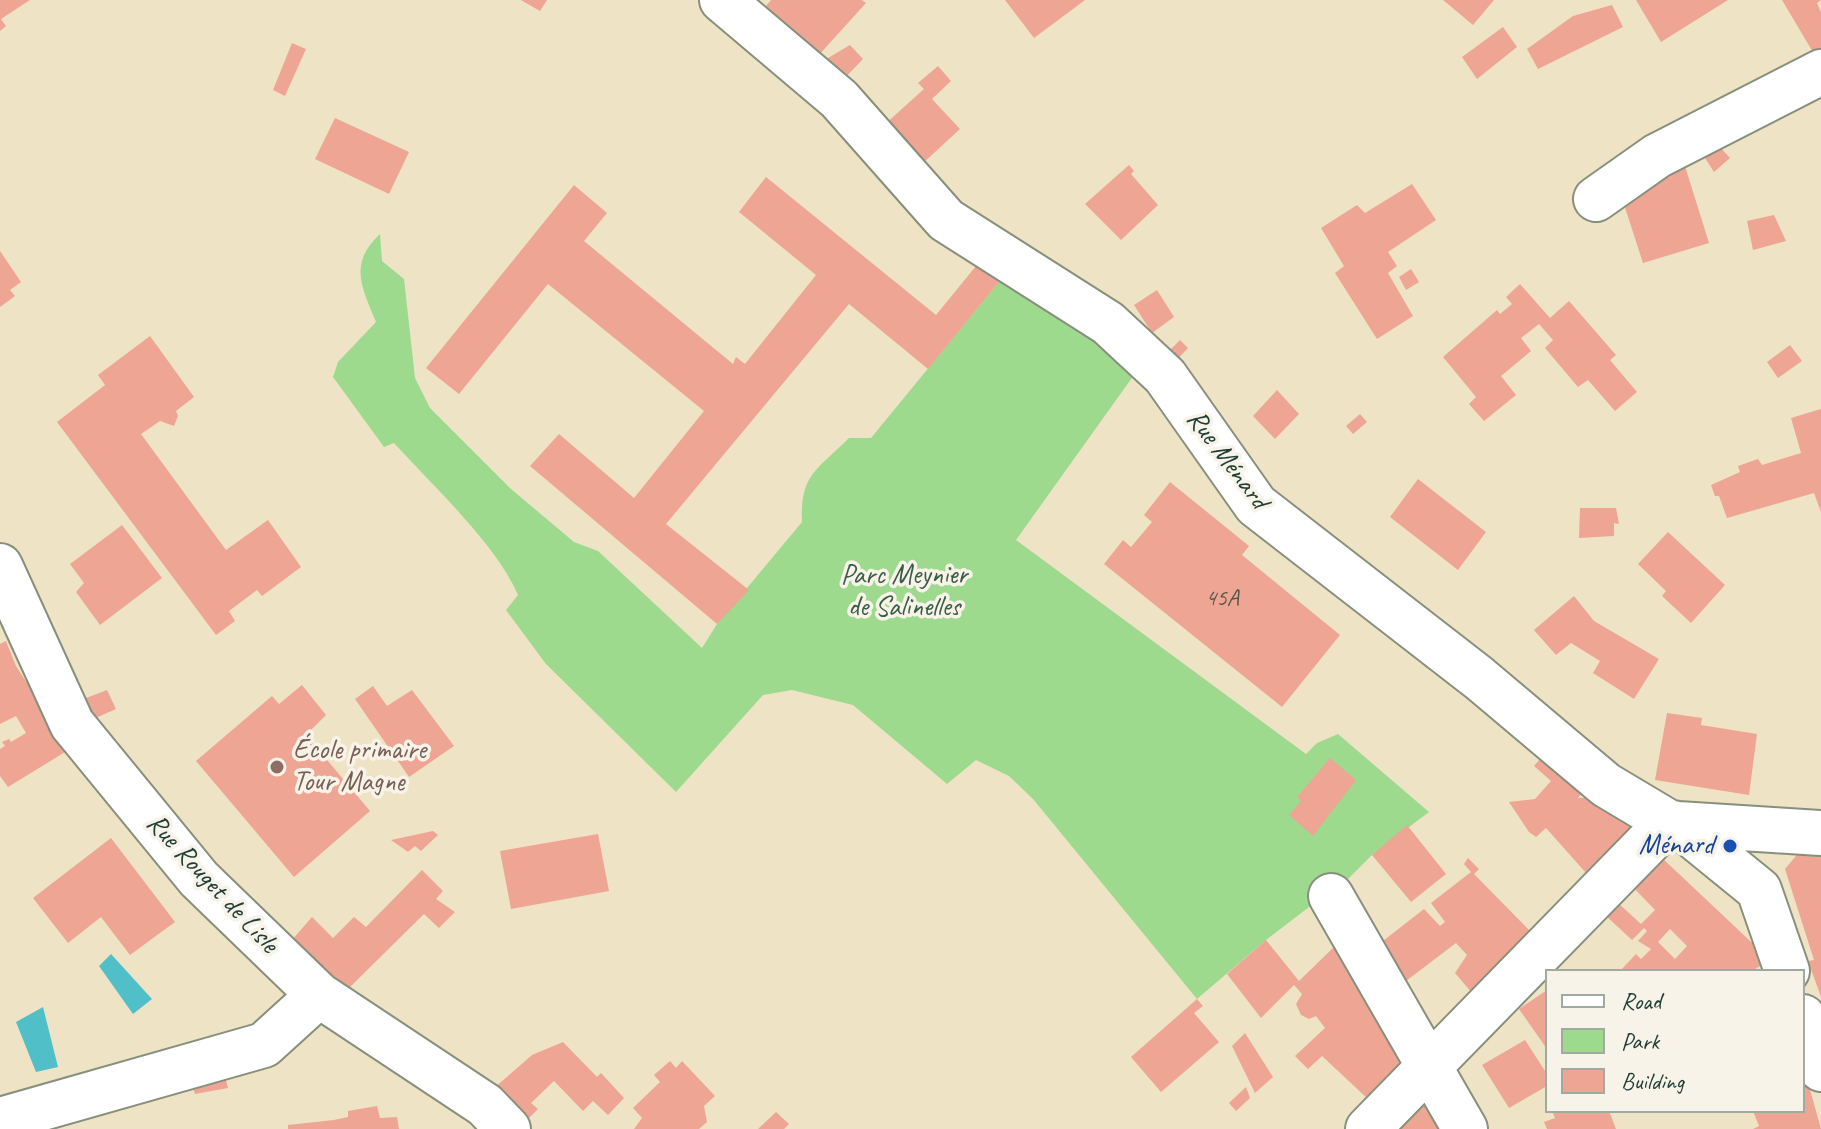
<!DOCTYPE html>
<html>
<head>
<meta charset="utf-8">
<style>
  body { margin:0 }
  #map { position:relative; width:1821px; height:1129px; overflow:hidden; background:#eee3c5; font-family:Caveat,sans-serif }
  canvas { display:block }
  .legend { position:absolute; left:1545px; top:969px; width:260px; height:144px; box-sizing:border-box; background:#f7f3e8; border:2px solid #a1aaa0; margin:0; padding:10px 14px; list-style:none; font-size:24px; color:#1f3d34 }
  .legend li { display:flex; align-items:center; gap:16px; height:40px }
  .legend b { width:40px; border:2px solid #a1aaa0 }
</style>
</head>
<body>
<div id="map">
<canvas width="1821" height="1129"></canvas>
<ul class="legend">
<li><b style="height:10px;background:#fff"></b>Road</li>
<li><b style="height:22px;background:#9eda8d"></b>Park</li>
<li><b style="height:22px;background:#eea593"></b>Building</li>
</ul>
</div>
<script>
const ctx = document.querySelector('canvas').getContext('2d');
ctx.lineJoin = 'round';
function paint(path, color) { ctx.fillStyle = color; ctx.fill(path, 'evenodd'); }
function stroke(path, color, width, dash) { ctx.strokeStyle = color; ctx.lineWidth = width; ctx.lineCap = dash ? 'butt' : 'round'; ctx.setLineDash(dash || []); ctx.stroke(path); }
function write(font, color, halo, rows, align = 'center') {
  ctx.font = font + ' Caveat,sans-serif'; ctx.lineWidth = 7; ctx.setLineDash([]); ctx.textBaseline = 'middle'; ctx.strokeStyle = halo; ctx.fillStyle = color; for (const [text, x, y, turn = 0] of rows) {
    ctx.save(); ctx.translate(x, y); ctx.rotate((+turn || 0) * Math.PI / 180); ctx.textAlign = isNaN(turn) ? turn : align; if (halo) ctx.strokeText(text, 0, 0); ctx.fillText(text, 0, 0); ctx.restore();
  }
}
paint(new Path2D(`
  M380 234 382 261 404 279 415 378 430 408 511 489 574 542 598 551 702 648 717 624 802 522C800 474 817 470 849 438H871L1008 271 1139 368 1016 540 1306 754 1317 743 1338 734 1429 812 1372 855 1331 896 1309 907 1266 940 1197 999 1033 799 1009 776 976 760 947 784 853 705 792 690 763 695 676 792 546 664 506 610 518 595C497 545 432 485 394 443L384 447 333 377 338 362 376 322C362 287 348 264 380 234Z`), '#9eda8d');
paint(new Path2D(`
  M111 954 152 999 133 1014 99 966Z
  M43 1007 58 1067 36 1072 16 1022Z`), '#51bfc8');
paint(new Path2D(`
  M0 0H30L1 19 6 26 0 31Z
  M521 0H547L540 11Z
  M771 0H862L866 3 818 56 765 7Z
  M1005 0H1085L1034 38Z
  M1443 0H1494L1473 25Z
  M1636 0H1728L1661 42Z
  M1782 0H1821L1817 3 1821 12V56L1817 59Z
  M1612 5 1623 27 1538 69 1527 49 1573 16Z
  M1503 27 1517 47 1477 79 1462 57Z
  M292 43 306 49 285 96 273 90Z
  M850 45 863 59 842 81 823 61Z
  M938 66 951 81 932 99 960 129 922 164 884 125 924 89 918 83Z
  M335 118 409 152 389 194 315 159Z
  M1720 147 1730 158 1714 172 1705 158Z
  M1684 163 1709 243 1643 263 1619 189 1678 171 1676 165Z
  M1129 165 1134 171 1131 174 1158 205 1121 240 1085 204Z
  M766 177 936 315 985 255 1008 271 928 369 849 304 666 524 749 590 717 624 530 466 559 434 634 498 704 411 548 284 459 394 426 368 574 185 607 213 584 241 733 364 736 357 745 364 816 275 739 212Z
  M1412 184 1436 220 1388 252 1397 266 1388 273 1413 316 1377 339 1335 273 1344 266 1321 228 1357 205 1365 213Z
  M1774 215 1786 241 1753 250 1747 221Z
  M0 251 21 282 10 290 15 296 0 307Z
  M1411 269 1419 282 1406 290 1399 277Z
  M1520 284 1550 318 1569 301 1616 355 1610 360 1637 392 1615 411 1588 380 1578 387 1545 348 1553 340 1539 324 1521 338 1531 351 1501 376 1516 395 1484 421 1469 404 1476 397 1443 357 1497 310 1500 314 1512 304 1506 297Z
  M1157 290 1174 317 1152 333 1134 305Z
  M150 336 194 397 176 411 178 416 174 426 160 421 141 434 226 550 268 520 301 567 262 596 257 590 229 611 235 621 216 635 57 422 105 385 98 375Z
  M1180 340 1188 348 1172 365 1165 355Z
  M1790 345 1802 361 1778 378 1767 362Z
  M1277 390 1299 414 1275 439 1253 416Z
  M1821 409V512L1814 493 1727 518 1719 496H1715L1711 485 1740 472 1738 466 1758 459 1762 465 1801 453 1791 418Z
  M1360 414 1367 422 1353 434 1346 426Z
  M1418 479 1486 532 1458 570 1390 517Z
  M1170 482 1249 546 1242 555 1340 635 1282 707 1104 564 1123 540 1131 547 1152 522 1144 515Z
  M1580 508H1616L1619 524 1614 523V536L1579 538Z
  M122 525 162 578 100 625 76 592 84 583 70 564Z
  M1668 532 1725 585 1691 623 1662 596 1666 591 1638 564Z
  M1574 596 1594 621 1659 659 1634 699 1593 673 1600 661 1571 643 1556 655 1534 630Z
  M6 641 16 666 70 749 8 787 0 776V749L5 746 2 742 9 739 11 742 26 733 16 716 0 724V644Z
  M302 685 326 715 306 735 370 811 294 877 196 761 272 696 279 704Z
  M373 686 387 706 412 690 454 746 409 777 355 699Z
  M107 690 116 709 91 720 81 700Z
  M1667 713 1702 718 1701 725 1757 734 1749 795 1655 780Z
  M1547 751 1587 786 1578 798 1601 797 1633 828 1587 874 1546 828 1536 837 1529 832 1509 802 1535 799 1551 781 1534 766Z
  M1330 758 1356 780 1313 836 1289 815 1301 801 1297 797Z
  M1407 825 1446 874 1411 902 1372 855Z
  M433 831 438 835 421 851 415 846 408 852 391 840Z
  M598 834 609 891 511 909 500 851Z
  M111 838 175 922 130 955 101 917 68 943 33 898Z
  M1800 851 1821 854V997L1808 961 1814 960 1785 869Z
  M1661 857 1765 955 1768 962 1751 971H1620L1636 954 1641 959 1651 949 1638 941 1647 931 1644 928 1632 940 1604 914 1617 902 1641 924 1655 910 1632 886ZM1670 929 1687 946 1675 959 1658 942Z
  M1468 858 1479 869 1474 874 1531 932 1472 993 1455 973 1467 955 1456 943 1406 981 1383 941 1424 909 1440 926 1445 922 1431 903 1471 872 1464 864Z
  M422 870 443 891 436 899 455 912 439 928 424 914 349 988 324 972 292 940 312 917 333 938 354 917 366 927Z
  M1266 940 1299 981 1334 947 1403 1062 1368 1099 1322 1056 1308 1069 1295 1056 1325 1028 1316 1016 1309 1019 1301 1015 1296 1004 1302 994 1294 985 1261 1018 1227 974Z
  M1547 990V1049L1519 1009Z
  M1197 999 1203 1006 1194 1013 1219 1042 1161 1092 1131 1057Z
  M1245 1033 1273 1077 1255 1093 1232 1046Z
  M1525 1040 1547 1074V1086L1509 1108 1482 1065Z
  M563 1042 597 1077 601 1073 624 1098 608 1115 593 1101 583 1111 554 1081 531 1103 538 1109 525 1122 493 1089 532 1055Z
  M670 1061 676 1068 682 1061 715 1096 704 1106 707 1122 699 1129H634L642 1118 633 1108 660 1082 654 1075Z
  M1804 1068 1821 1129H1753L1759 1126 1753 1111H1803Z
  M223 1069 228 1088 195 1094 189 1077Z
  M1246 1087 1250 1098 1236 1111 1229 1103Z
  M1424 1103 1440 1129H1398Z
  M377 1106 380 1118 397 1117 399 1129H288V1125L334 1120 348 1117V1111Z
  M1552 1111H1609L1616 1129H1547L1544 1122 1555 1118Z
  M776 1112 789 1124 784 1129H758Z`), '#eea593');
const minor = new Path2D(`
  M722 0 839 99 946 220 1108 323 1165 376 1256 505 1479 678 1606 785 1668 822 1678 824 1759 890 1787 971
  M1596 199 1657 156 1821 72
  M0 566 72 724 199 879 319 995 485 1105 508 1129
  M1678 824 1821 833
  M1331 896 1465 1129
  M1803 1017 1821 1069
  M0 1120 264 1045 319 995
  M1368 1129 1668 822`);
stroke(minor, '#86907c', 48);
stroke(minor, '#fff', 44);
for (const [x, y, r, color] of [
  [277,767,8,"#8d6e63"],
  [1730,846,8,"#1a4fb4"]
]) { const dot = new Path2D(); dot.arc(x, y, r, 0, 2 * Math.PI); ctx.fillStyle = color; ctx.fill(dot); stroke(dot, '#f7f3e8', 3); }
write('24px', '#53574c', null, [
  ["45A",1222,599]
]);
write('28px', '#1f3d34', '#f7f3e8', [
  ["Rue Ménard",1227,460,53],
  ["Rue Rouget de Lisle",212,884,47]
]);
write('28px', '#385c46', '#f7f3e8', [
  ["Parc Meynier",904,576],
  ["de Salinelles",904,608]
]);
write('28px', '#785e54', '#f7f3e8', [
  ["École primaire",293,751],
  ["Tour Magne",293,783]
], 'left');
write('28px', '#164399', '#f7f3e8', [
  ["Ménard",1714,846]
], 'right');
</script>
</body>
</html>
